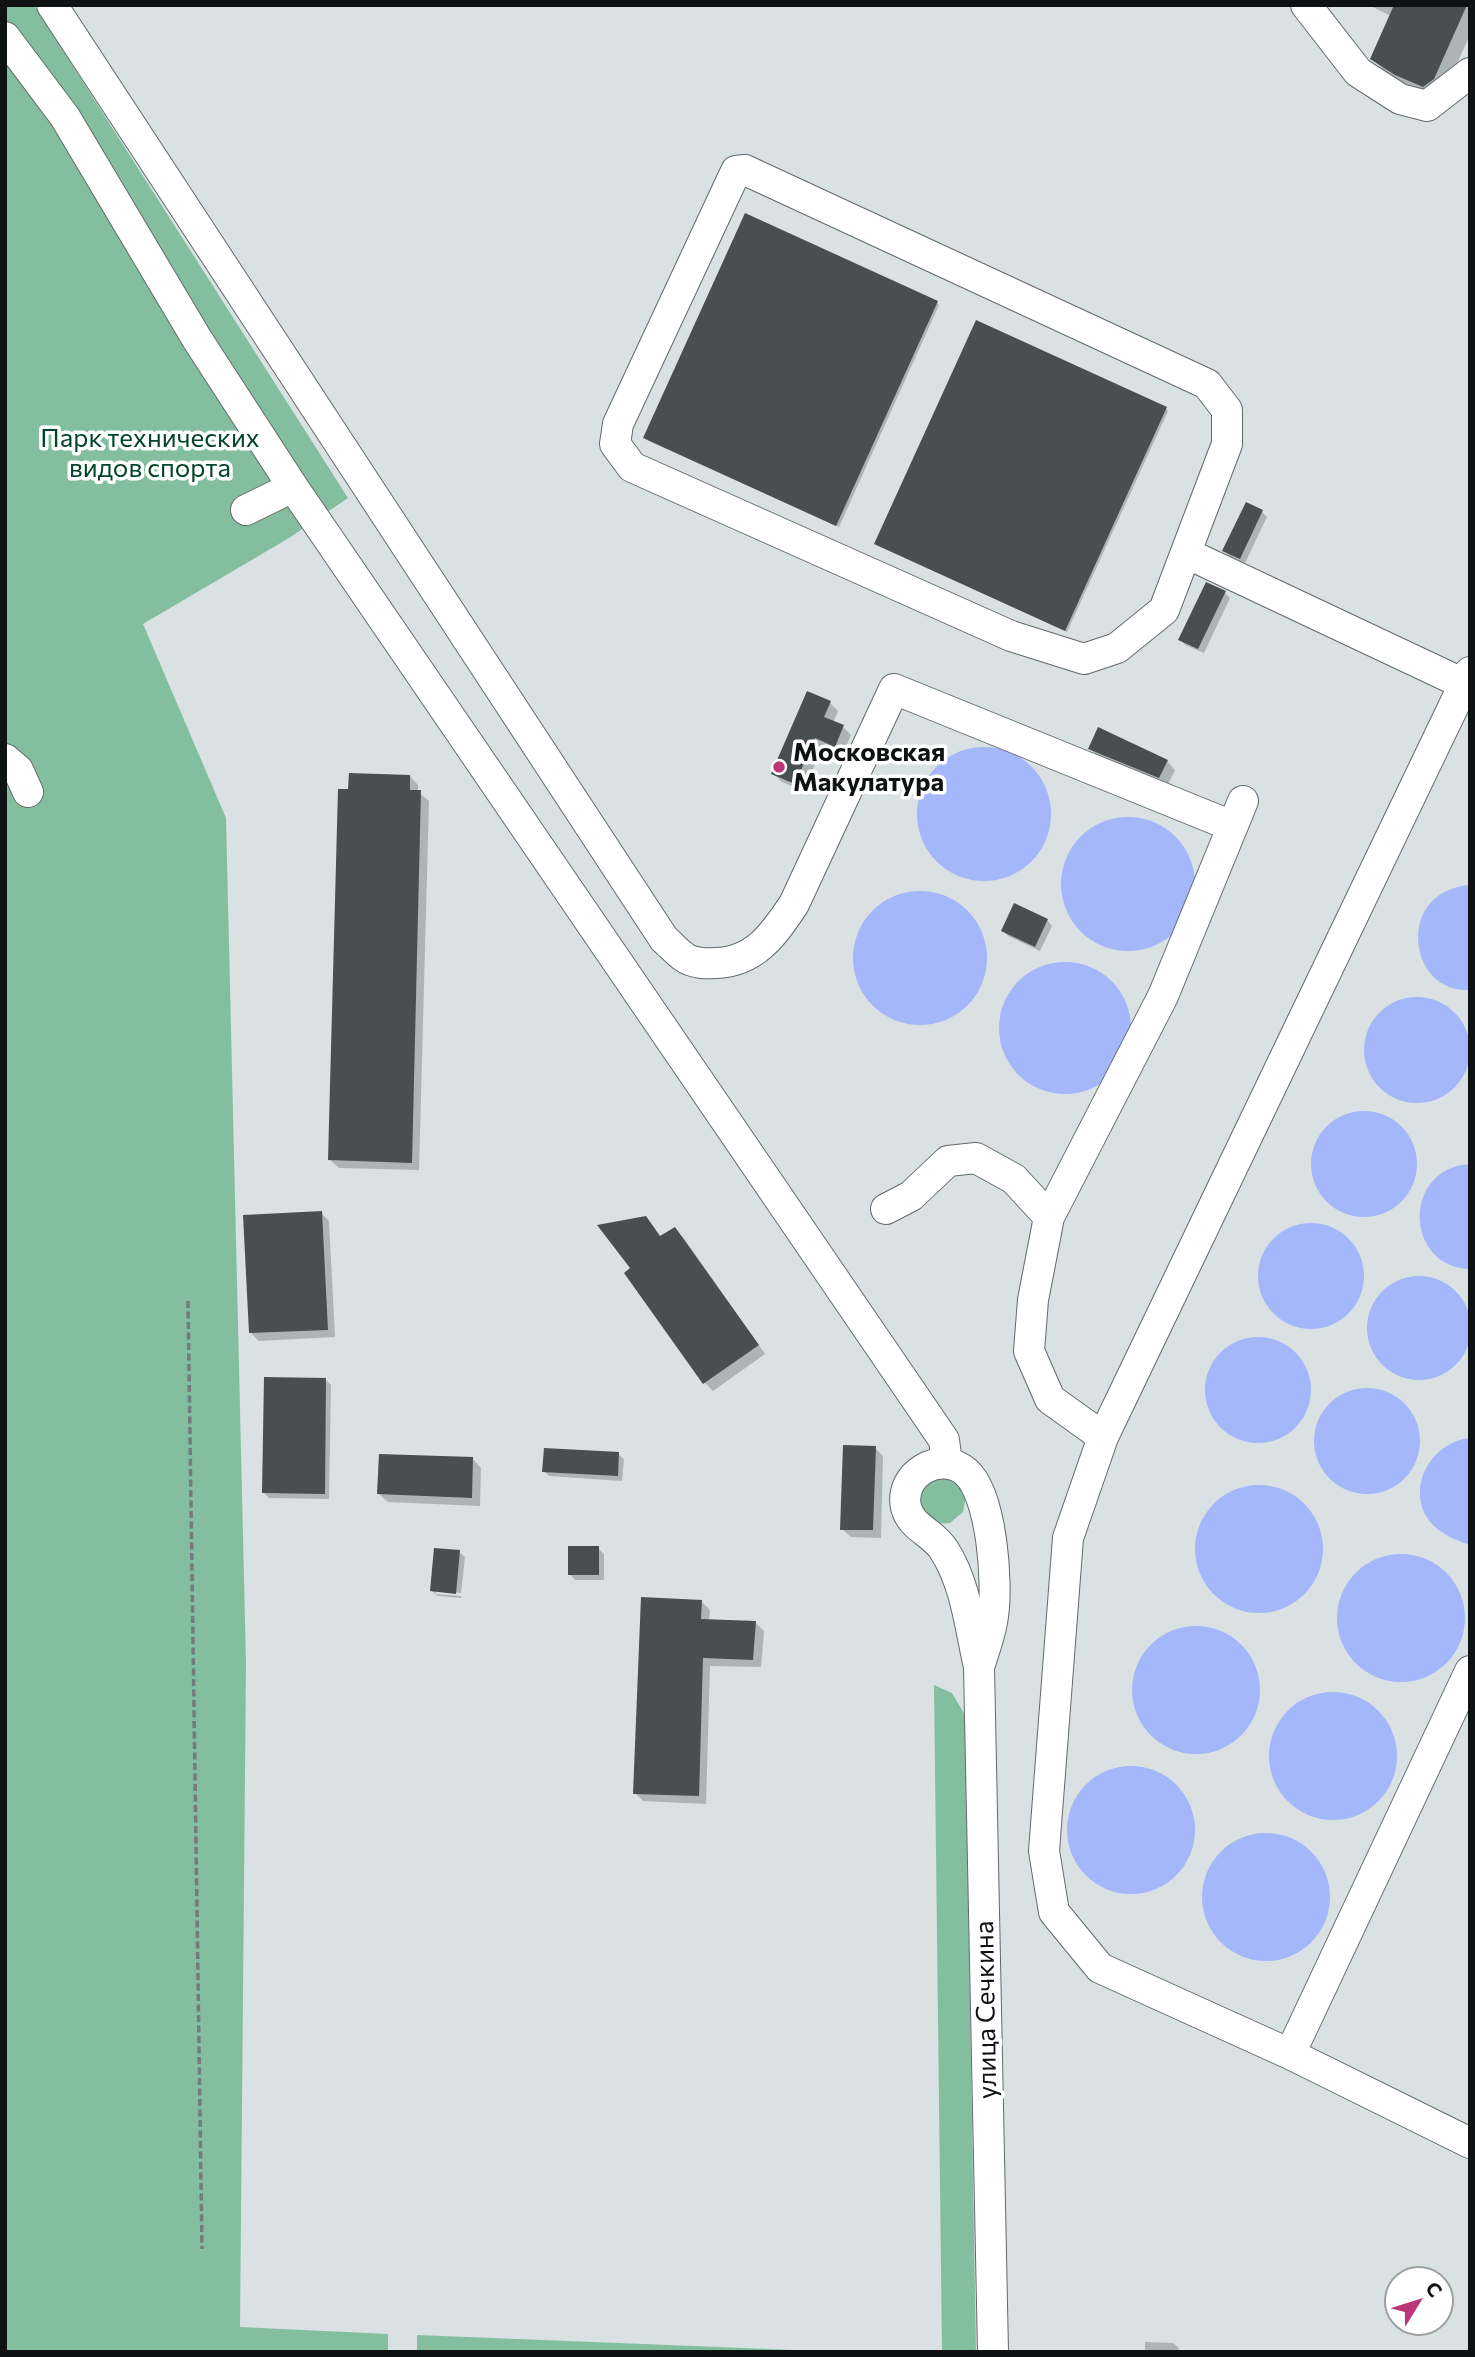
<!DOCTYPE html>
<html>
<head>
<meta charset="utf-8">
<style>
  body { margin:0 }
  #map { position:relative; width:1475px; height:2357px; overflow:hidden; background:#d9e1e3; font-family:Commissioner,sans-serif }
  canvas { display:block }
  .frame { position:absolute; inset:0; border:7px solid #0f1212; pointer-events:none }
  .north { position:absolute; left:1384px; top:2266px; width:70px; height:70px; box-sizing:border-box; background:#fff; border:2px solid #9fa0a0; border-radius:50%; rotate:52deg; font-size:19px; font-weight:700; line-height:28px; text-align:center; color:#0f1212 }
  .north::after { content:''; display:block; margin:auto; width:24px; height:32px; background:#bc3677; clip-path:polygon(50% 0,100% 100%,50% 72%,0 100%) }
</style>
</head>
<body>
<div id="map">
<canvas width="1475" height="2357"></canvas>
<div class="frame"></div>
<div class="north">С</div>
</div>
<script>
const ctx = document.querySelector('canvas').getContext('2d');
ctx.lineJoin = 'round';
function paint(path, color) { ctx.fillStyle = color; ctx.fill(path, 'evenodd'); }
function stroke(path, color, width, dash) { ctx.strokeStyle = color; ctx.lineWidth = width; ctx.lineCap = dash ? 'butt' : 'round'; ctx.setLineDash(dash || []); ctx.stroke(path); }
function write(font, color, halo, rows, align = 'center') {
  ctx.font = font + ' Commissioner,sans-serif'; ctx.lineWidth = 7; ctx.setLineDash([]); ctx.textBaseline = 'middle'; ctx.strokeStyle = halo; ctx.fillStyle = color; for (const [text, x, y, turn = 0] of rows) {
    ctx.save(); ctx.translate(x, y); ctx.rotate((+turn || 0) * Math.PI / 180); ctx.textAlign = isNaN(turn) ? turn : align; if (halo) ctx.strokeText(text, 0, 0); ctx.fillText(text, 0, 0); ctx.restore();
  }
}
paint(new Path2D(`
  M5 5H34L348 498 289 538 143 624 226 818 246 1662 240 2327 388 2334V2352H5Z
  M952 1477 966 1496 963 1512 950 1523C929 1526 921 1514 918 1495L930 1478Z
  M934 1685 952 1693 965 1715 976 2352H942Z
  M417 2335 844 2352H417Z`), '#83bf9e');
paint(new Path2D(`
  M917 814a67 67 0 1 1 134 0a67 67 0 1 1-134 0Z
  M1061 884a67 67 0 1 1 134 0a67 67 0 1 1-134 0Z
  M1470 885V990C1408 994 1394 891 1470 885Z
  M853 958a67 67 0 1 1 134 0a67 67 0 1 1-134 0Z
  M999 1028a66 66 0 1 1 132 0a66 66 0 1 1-132 0Z
  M1364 1050a53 53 0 1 1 106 0a53 53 0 1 1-106 0Z
  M1311 1164a53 53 0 1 1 106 0a53 53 0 1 1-106 0Z
  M1470 1164V1269C1404 1267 1402 1168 1470 1164Z
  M1258 1276a53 53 0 1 1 106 0a53 53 0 1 1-106 0Z
  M1367 1328a52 52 0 1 1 104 0a52 52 0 1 1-104 0Z
  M1205 1390a53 53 0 1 1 106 0a53 53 0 1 1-106 0Z
  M1314 1441a53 53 0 1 1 106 0a53 53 0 1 1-106 0Z
  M1470 1438V1544H1467C1454 1539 1443 1535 1433 1525 1403 1493 1429 1442 1470 1438Z
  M1195 1549a64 64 0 1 1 128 0a64 64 0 1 1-128 0Z
  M1337 1618a64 64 0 1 1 128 0a64 64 0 1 1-128 0Z
  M1132 1690a64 64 0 1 1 128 0a64 64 0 1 1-128 0Z
  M1269 1756a64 64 0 1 1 128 0a64 64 0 1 1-128 0Z
  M1067 1830a64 64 0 1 1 128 0a64 64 0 1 1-128 0Z
  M1202 1897a64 64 0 1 1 128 0a64 64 0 1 1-128 0Z`), '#a3b7fa');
paint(new Path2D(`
  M1369 5H1470V35L1445 90 1435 97 1409 86 1383 70 1372 58 1391 16Z
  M937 303 939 305 839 527 647 440Z
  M1166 409 1168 411 1067 632 878 545Z
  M1262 512 1267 517 1245 563 1229 556 1224 550Z
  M1225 593 1230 598 1204 653 1185 645 1180 639Z
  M830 703 838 711 833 723 843 727 851 735 843 754 823 745 804 791 782 782 773 773Z
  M1090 748 1167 761 1175 770 1168 785 1098 757Z
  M410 776 418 785V792L429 801 419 1170 339 1168 330 1160 350 791Z
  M1047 920 1052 926 1040 951 1008 936 1003 931Z
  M321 1213 329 1221 335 1337 259 1341 251 1333Z
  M645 1218 661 1237 674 1229 683 1237 765 1354 713 1391 705 1383 633 1268Z
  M326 1380 331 1385 329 1499 269 1498 264 1493Z
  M875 1448 883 1456 881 1538 851 1537 842 1529Z
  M618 1454 624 1459 622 1481 549 1476 544 1471Z
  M473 1459 481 1468 480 1506 388 1502 379 1494Z
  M598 1548 604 1554V1580H575L570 1574Z
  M459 1552 465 1557 461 1593 436 1590V1594L461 1596V1598L438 1596 432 1591Z
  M702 1602 710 1610 709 1621 756 1623 764 1631 761 1667 710 1666 706 1804 643 1801 635 1793Z
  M1145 2342 1173 2343 1179 2348 1178 2352H1145Z`), '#0003');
paint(new Path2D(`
  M1394 5H1467L1434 79 1423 87 1395 75 1370 59Z
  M745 213 938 301 836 526 643 438Z
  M976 320 1167 407 1065 631 874 544Z
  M1246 502 1263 510 1240 559 1222 551Z
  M1206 582 1226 591 1198 649 1178 640Z
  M807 691 831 701 824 717 844 725 835 747 815 738 795 784 771 774Z
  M1098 727 1168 760 1159 778 1088 749Z
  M349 773 410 775V790H421L412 1163 328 1160 338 789H348Z
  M1014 903 1048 919 1035 947 1001 931Z
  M322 1211 328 1330 249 1333 243 1215Z
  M646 1216 660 1236 675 1227 759 1345 703 1384 624 1273 630 1268 597 1225Z
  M264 1377 326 1378 325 1494 262 1493Z
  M843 1445 876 1446 873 1530H840Z
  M544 1448 619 1452 618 1476 542 1472Z
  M379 1454 473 1457 472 1498 377 1494Z
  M568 1546H599V1575H568Z
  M434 1548 460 1550 456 1594 430 1591Z
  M641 1597 702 1600 701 1619 756 1621 753 1660 703 1658 699 1796 633 1794Z`), '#494e51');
const minor = new Path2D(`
  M52 5 664 939C671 945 677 952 684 957 692 963 706 964 716 963 755 962 774 934 794 904L894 689 1232 826
  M1306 5 1358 72 1400 99 1427 106 1470 73
  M5 37 65 117 197 339 293 487 944 1440 947 1463
  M745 170 1207 384 1227 410V444L1164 610 1117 648 1084 659 1011 636 632 467 615 444 618 424 736 171Z
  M246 510 293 487
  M1186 553 1464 684
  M1470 672 1103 1437 1068 1538 1044 1851 1054 1912 1100 1968 1290 2054 1470 2143
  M5 759 18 770 28 792
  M886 1209 911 1196 948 1161 976 1158 1014 1179 1049 1217
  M1103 1437 1050 1399 1029 1351 1033 1300 1049 1217 1163 996 1243 801
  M979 1667C984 1651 991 1633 993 1616 998 1583 992 1495 966 1472 940 1450 899 1474 906 1507 911 1528 934 1533 944 1550 966 1584 970 1628 979 1667L993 2352
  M1290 2054 1470 1671`);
stroke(minor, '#63696b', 32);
stroke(new Path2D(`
  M188 1301 202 2249`), '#757a7c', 3.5, [7, 3.5]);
stroke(minor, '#fff', 30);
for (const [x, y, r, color] of [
  [779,767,7,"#bc3677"]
]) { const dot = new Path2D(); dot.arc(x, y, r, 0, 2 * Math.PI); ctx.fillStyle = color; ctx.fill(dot); stroke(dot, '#fff', 2.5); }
write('26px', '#03452b', '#fff', [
  ["Парк технических",150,438],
  ["видов спорта",150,468]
]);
write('bold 26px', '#0f1212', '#fff', [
  ["Московская",793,752],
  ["Макулатура",793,782]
], 'left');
write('26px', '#0f1212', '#fff', [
  ["улица Сечкина",986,2010,-91]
]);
</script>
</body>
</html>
